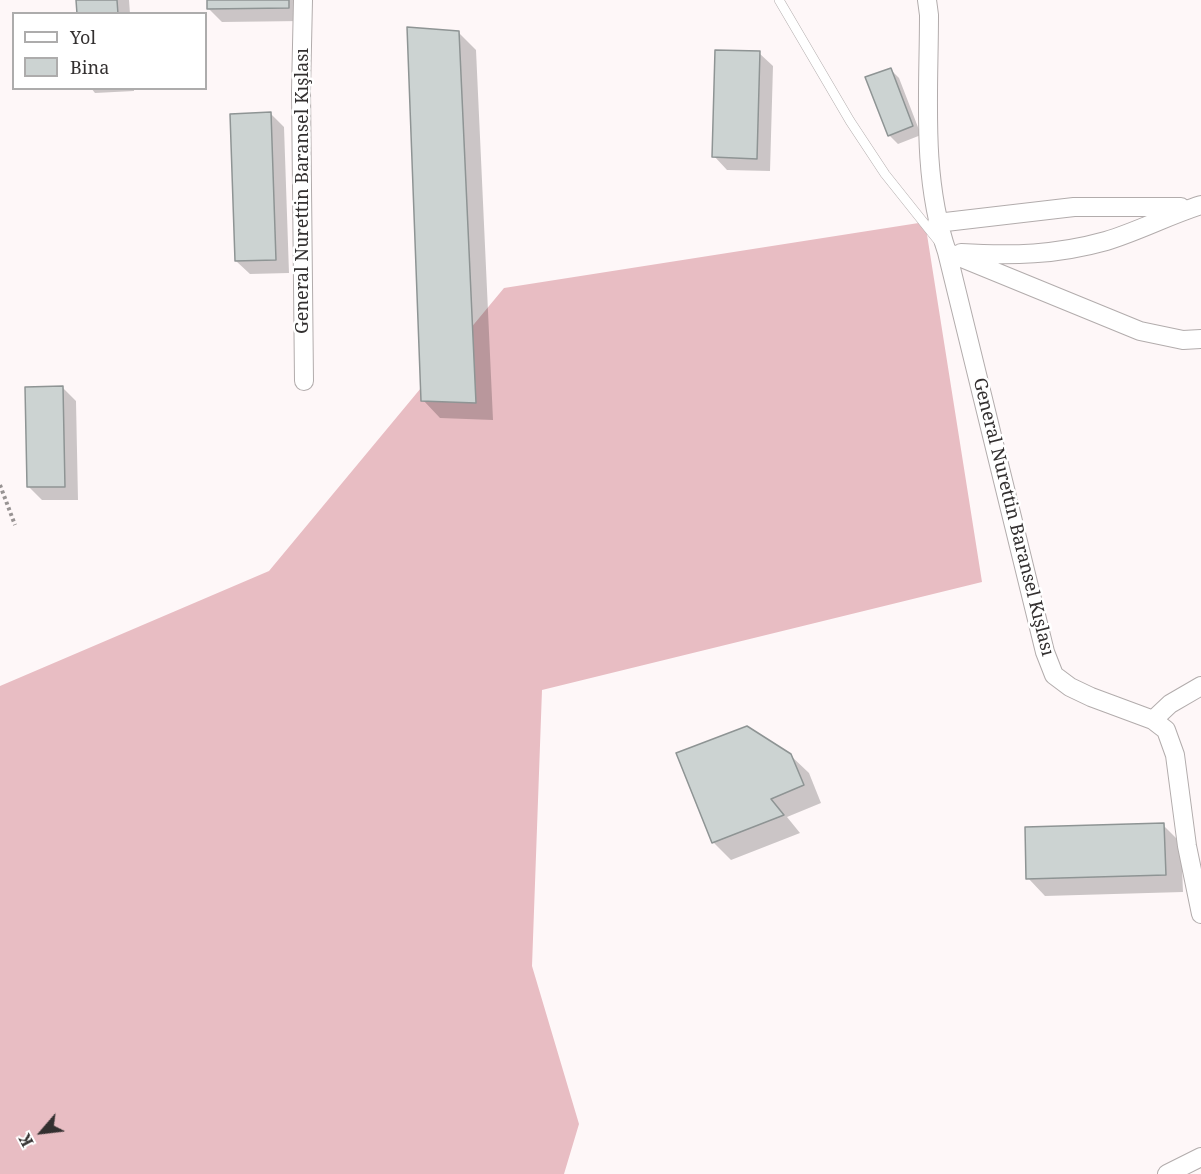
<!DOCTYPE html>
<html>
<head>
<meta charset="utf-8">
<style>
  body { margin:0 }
  #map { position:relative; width:1201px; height:1174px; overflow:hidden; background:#fef7f8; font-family:"Noto Serif",serif }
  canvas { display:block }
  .legend { position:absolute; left:12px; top:12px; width:195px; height:78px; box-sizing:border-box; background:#fff; border:2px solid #adacac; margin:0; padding:8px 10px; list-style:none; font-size:18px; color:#333030 }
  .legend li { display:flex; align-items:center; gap:12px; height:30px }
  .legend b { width:30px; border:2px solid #adacac }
  .north { position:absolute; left:12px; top:1102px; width:60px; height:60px; -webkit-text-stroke:4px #fff; paint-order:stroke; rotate:242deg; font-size:16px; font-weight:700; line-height:24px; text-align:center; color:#333030 }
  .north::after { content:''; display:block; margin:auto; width:21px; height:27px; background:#333030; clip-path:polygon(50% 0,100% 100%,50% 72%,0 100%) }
</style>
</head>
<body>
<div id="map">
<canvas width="1201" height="1174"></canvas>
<ul class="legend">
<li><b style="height:8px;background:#fff"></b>Yol</li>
<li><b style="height:16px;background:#ccd3d2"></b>Bina</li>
</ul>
<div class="north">K</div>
</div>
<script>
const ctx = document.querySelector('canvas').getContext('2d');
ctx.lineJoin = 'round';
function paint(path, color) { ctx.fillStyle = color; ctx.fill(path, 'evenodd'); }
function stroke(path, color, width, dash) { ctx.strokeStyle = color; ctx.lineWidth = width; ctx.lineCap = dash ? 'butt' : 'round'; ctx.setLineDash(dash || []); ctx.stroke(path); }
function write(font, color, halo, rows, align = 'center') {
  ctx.font = font + ' "Noto Serif",serif'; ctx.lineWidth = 5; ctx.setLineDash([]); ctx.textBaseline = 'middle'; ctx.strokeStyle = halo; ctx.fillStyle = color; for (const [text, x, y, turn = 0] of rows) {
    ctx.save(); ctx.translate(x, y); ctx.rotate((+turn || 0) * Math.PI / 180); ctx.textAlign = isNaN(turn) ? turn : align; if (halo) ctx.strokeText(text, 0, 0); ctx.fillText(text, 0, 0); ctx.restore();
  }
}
paint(new Path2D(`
  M925 222 982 582 542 690 532 966 579 1124 564 1174H0V686L269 571 504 288Z`), '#e8bdc3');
paint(new Path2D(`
  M78 0H129L130 14H78Z
  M208 0H301L302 21 222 22 208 8Z
  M458 32 476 50 493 420 440 418 423 400Z
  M759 53 773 66 770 171 727 170 714 156Z
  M891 70 899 78 921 135 898 144 889 135Z
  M91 88H134V91L95 93Z
  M271 114 284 127 289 273 250 274 236 261Z
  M63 388 76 401 78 500H42L29 487Z
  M790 755 809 773 821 803 787 817 800 833 731 860 713 842Z
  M1163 825 1181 843 1183 892 1045 896 1028 878Z`), '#0003');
const building = new Path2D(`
  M76 0H117L118 14H77Z
  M207 0H289V8L207 9Z
  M407 27 459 31 476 403 421 401Z
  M715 50 760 51 757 159 712 157Z
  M891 68 913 126 888 136 865 77Z
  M271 112 276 260 235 261 230 114Z
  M63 386 65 487H27L25 387Z
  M747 726 791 754 804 785 771 799 784 815 712 843 676 753Z
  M1164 823 1166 875 1026 879 1025 827Z`);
paint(building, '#ccd3d2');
stroke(building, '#8e9494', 1.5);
const service = new Path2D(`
  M779 0 850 121 885 174 940 243`);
const minor = new Path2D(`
  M303 0 301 91 304 381
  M927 0 929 15C929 94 921 176 947 252L1045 652 1054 675 1070 687 1091 697 1153 720 1166 730 1175 755 1187 846 1201 914
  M937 223 1074 207H1181
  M947 252 1140 331 1183 340 1201 339
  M961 253C1012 256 1056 255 1106 241 1139 231 1169 215 1201 205
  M1153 720 1170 704 1201 686
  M1167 1174 1201 1157`);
stroke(service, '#b2acac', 10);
stroke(minor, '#b2acac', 20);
stroke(new Path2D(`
  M0 485 15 525`), '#989393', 4, [3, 3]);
stroke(service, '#fff', 9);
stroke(minor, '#fff', 18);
write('18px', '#333030', '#fff', [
  ["General Nurettin Baransel Kışlası",303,191,-90],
  ["General Nurettin Baransel Kışlası",1013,517,76]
]);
</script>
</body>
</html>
